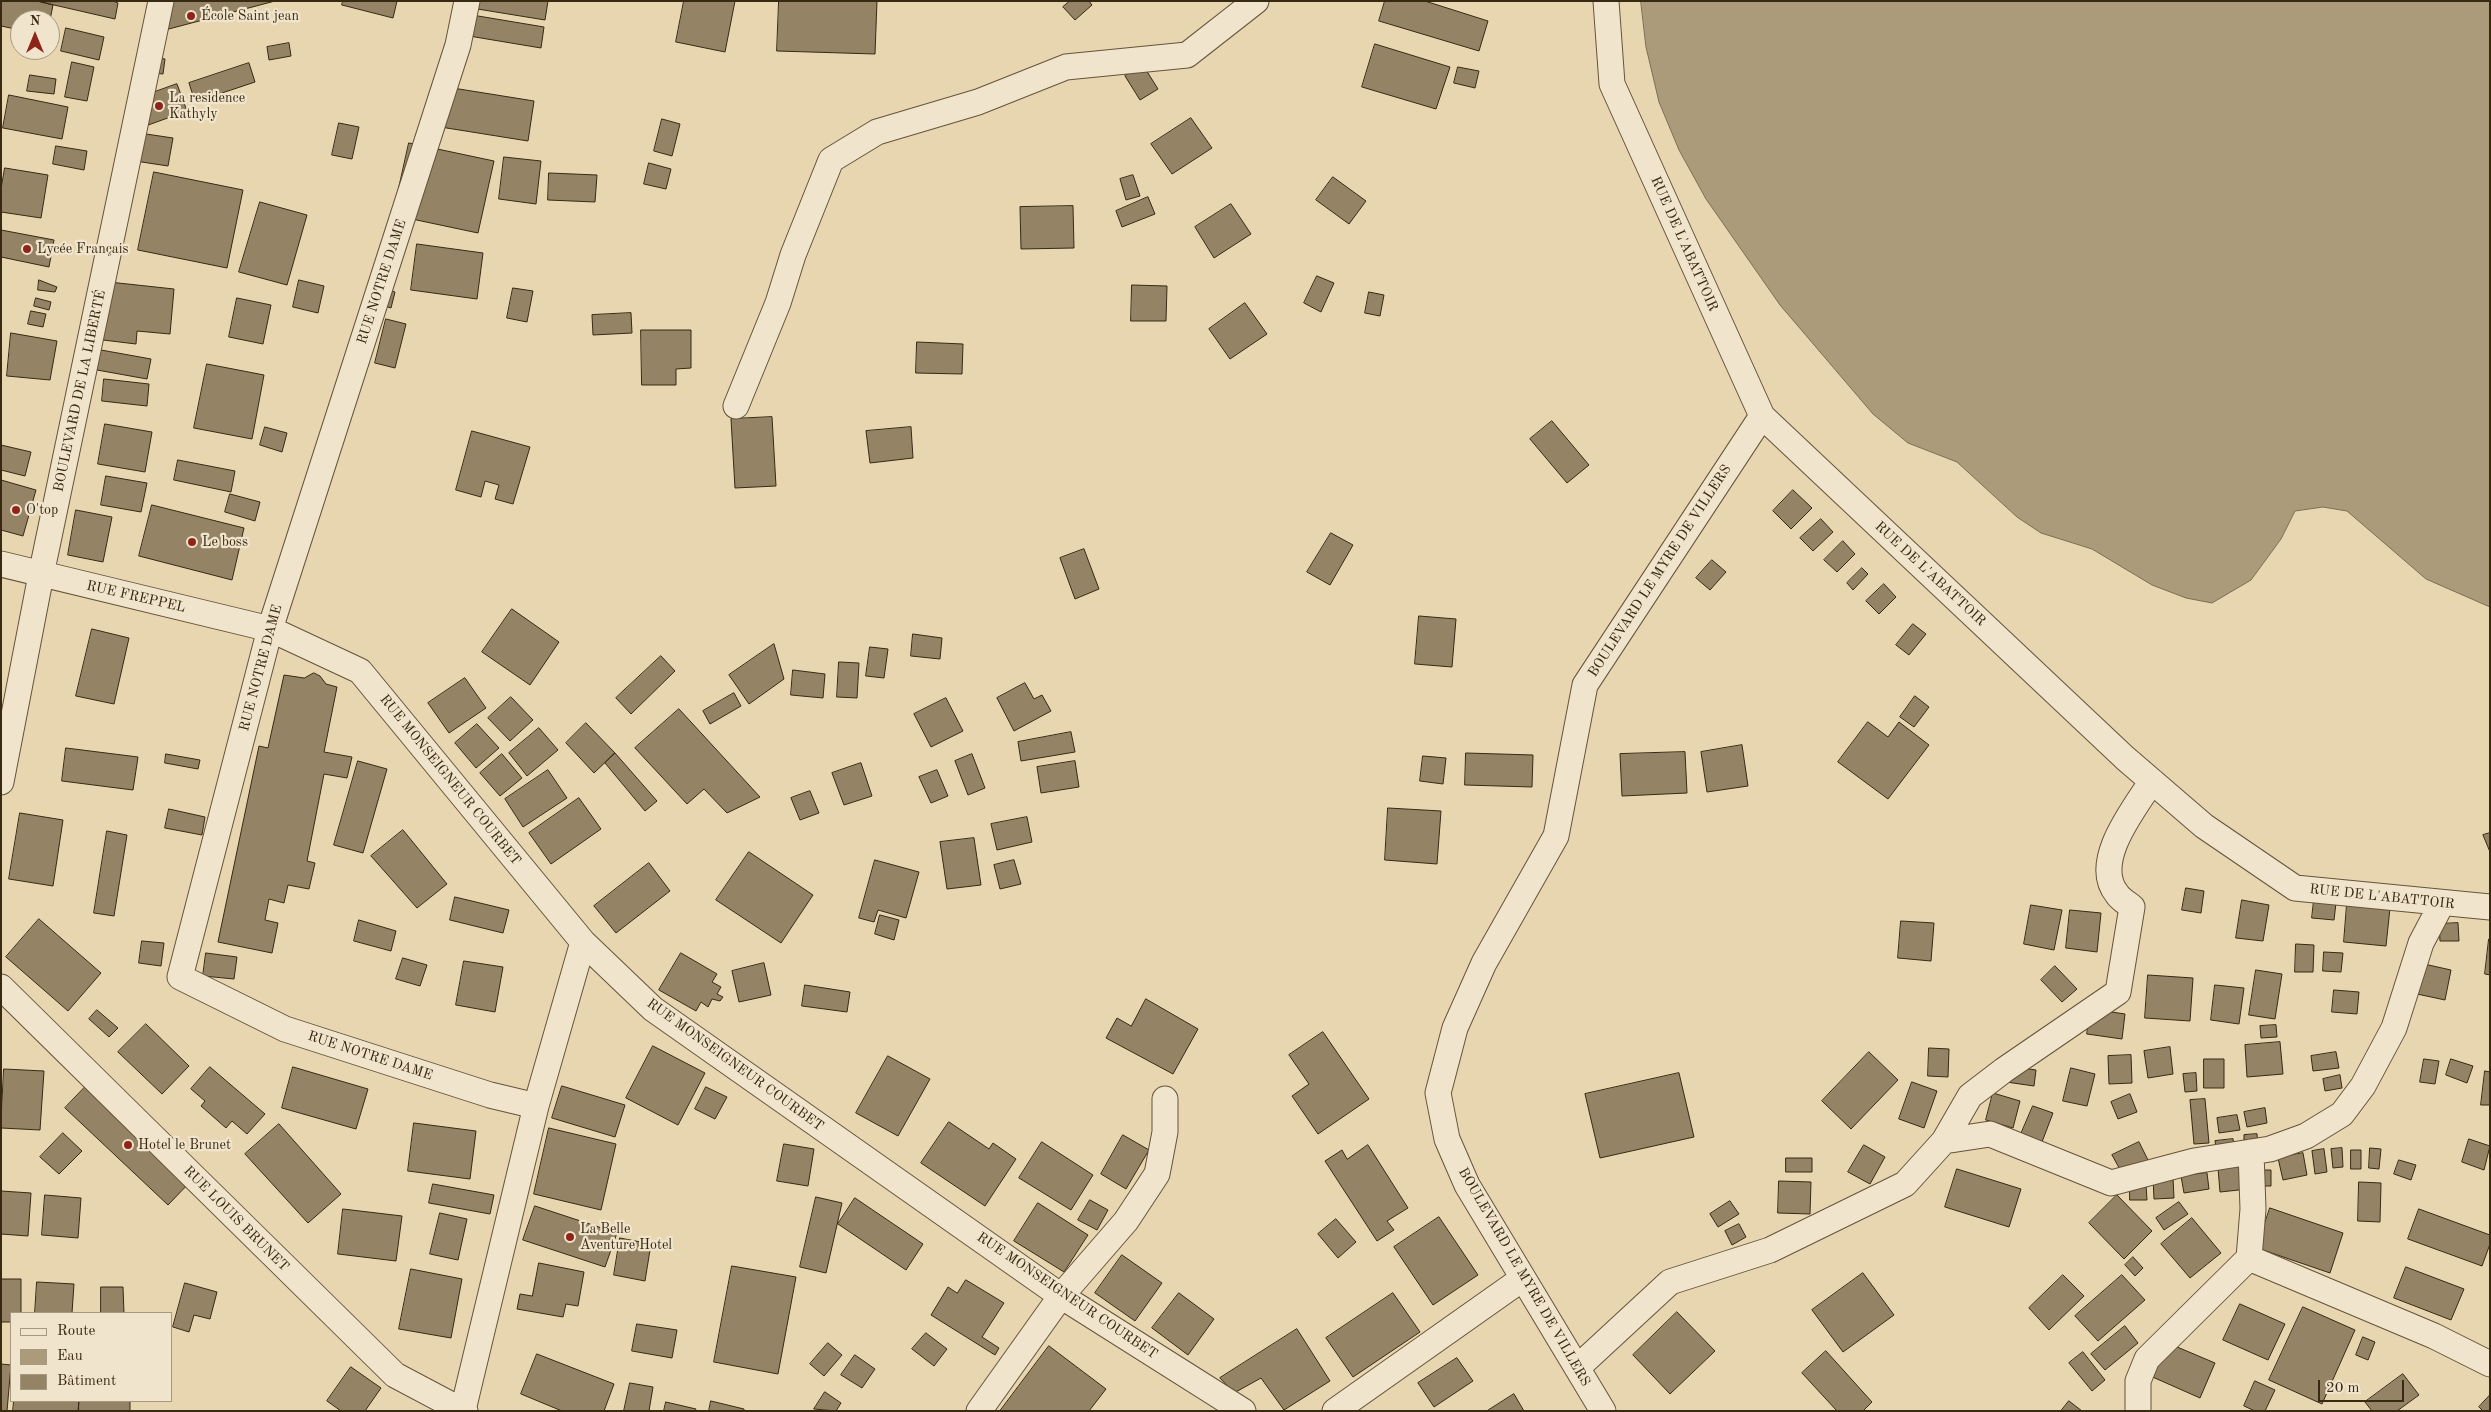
<!DOCTYPE html>
<html>
<head>
<meta charset="utf-8">
<style>
  body { margin:0 }
  #map { position:relative; width:2491px; height:1412px; overflow:hidden; background:#e8d6b1; font-family:"Old Standard TT",serif }
  canvas { display:block }
  .frame { position:absolute; inset:0; border:2px solid #382912; pointer-events:none }
  .legend { position:absolute; left:10px; top:1312px; width:162px; height:90px; box-sizing:border-box; background:#f0e4cc; border:1px solid #a69982; margin:0; padding:6px 9px; list-style:none; font-size:15px; color:#382912 }
  .legend li { display:flex; align-items:center; gap:10px; height:25px }
  .legend b { width:25px; border:1px solid #a69982 }
  .north { position:absolute; left:10px; top:10px; width:50px; height:50px; box-sizing:border-box; background:#f0e4cc; border:1px solid #a69982; border-radius:50%; rotate:0deg; font-size:14px; font-weight:700; line-height:20px; text-align:center; color:#382912 }
  .north::after { content:''; display:block; margin:auto; width:18px; height:22px; background:#8f2418; clip-path:polygon(50% 0,100% 100%,50% 72%,0 100%) }
  .scale { position:absolute; left:2318px; top:1380px; width:86px; height:22px; box-sizing:border-box; border:2px solid #382912; border-top:0; padding-left:6px; font-size:15px; line-height:18px; white-space:nowrap; color:#382912; -webkit-text-stroke:4px #f0e4cc; paint-order:stroke }
</style>
</head>
<body>
<div id="map">
<canvas width="2491" height="1412"></canvas>
<div class="frame"></div>
<ul class="legend">
<li><b style="height:6px;background:#f0e4cc"></b>Route</li>
<li><b style="height:14px;background:#ac9b7b"></b>Eau</li>
<li><b style="height:14px;background:#948365"></b>Bâtiment</li>
</ul>
<div class="north">N</div>
<div class="scale">20 m</div>
</div>
<script>
const ctx = document.querySelector('canvas').getContext('2d');
ctx.lineJoin = 'round';
function paint(path, color) { ctx.fillStyle = color; ctx.fill(path, 'evenodd'); }
function stroke(path, color, width, dash) { ctx.strokeStyle = color; ctx.lineWidth = width; ctx.lineCap = dash ? 'butt' : 'round'; ctx.setLineDash(dash || []); ctx.stroke(path); }
function write(font, color, halo, rows, align = 'center') {
  ctx.font = font + ' "Old Standard TT",serif'; ctx.lineWidth = 4.5; ctx.setLineDash([]); ctx.textBaseline = 'middle'; ctx.strokeStyle = halo; ctx.fillStyle = color; for (const [text, x, y, turn = 0] of rows) {
    ctx.save(); ctx.translate(x, y); ctx.rotate((+turn || 0) * Math.PI / 180); ctx.textAlign = isNaN(turn) ? turn : align; if (halo) ctx.strokeText(text, 0, 0); ctx.fillText(text, 0, 0); ctx.restore();
  }
}
const water = new Path2D(`
  M1641 1H2490V607L2426 579 2347 511 2323 507 2295 511 2281 539 2251 580 2212 603 2186 598 2152 585 2092 549 2041 533 2017 517 1957 462 1908 443 1873 414 1780 305 1706 199 1679 150 1659 102 1646 47Z`);
paint(water, '#ac9b7b');
stroke(water, '#7e6d51', 1);
const building = new Path2D(`
  M1 1H37L53 5 50 20H20V30L1 26Z
  M113 1 118 3 115 19 41 2Z
  M157 1H275L165 30Z
  M343 1H397L393 18 342 5Z
  M460 1H548L545 20 459 6Z
  M684 1H735L725 52 676 42Z
  M779 1H877L875 54 777 51Z
  M1070 1H1089L1092 5 1075 20 1063 7Z
  M1385 1H1425L1488 21 1479 51 1379 21Z
  M466 14 544 27 541 48 463 35Z
  M66 28 104 37 99 60 61 51Z
  M289 43 291 56 269 60 267 47Z
  M1375 44 1450 67 1436 109 1362 87Z
  M145 56 165 59 163 74 143 72Z
  M72 62 94 67 87 101 65 97Z
  M249 63 255 82 195 102 189 83Z
  M1143 65 1158 89 1140 100 1125 76Z
  M1458 67 1479 71 1475 88 1454 83Z
  M30 75 56 79 54 94 27 91Z
  M177 84 187 111 140 128 130 101Z
  M434 85 534 101 528 141 428 125Z
  M9 95 68 107 62 139 3 128Z
  M1191 118 1212 148 1172 174 1151 144Z
  M662 119 680 124 672 156 654 151Z
  M339 123 359 127 352 159 332 155Z
  M126 131 173 138 168 166 122 159Z
  M409 143 494 161 478 233 393 215Z
  M56 146 87 151 84 170 53 164Z
  M504 157 541 161 536 204 499 199Z
  M649 163 671 169 666 189 644 184Z
  M5 168 48 175 41 218 1 212V189Z
  M154 172 243 190 227 268 138 250Z
  M549 173 597 175 595 202 548 200Z
  M1133 175 1140 196 1126 200 1120 179Z
  M1333 177 1366 201 1349 224 1316 200Z
  M1148 197 1155 214 1122 227 1116 211Z
  M260 202 307 215 287 285 239 272Z
  M1231 204 1251 234 1214 258 1195 227Z
  M1073 206 1074 248 1021 249 1020 207Z
  M1 230 54 240 49 267 1 257Z
  M417 244 483 253 477 299 411 290Z
  M1317 276 1334 283 1321 312 1304 303Z
  M39 280 57 287 55 292 38 290Z
  M299 280 324 286 318 313 293 307Z
  M109 282 174 289 170 334 137 331 136 344 103 340Z
  M372 285 395 292 391 308 367 300Z
  M1132 285 1167 286 1166 321H1131Z
  M513 288 533 291 527 322 507 318Z
  M1369 292 1384 295 1380 316 1365 313Z
  M36 298 51 302 49 310 34 306Z
  M237 298 271 305 263 344 229 337Z
  M1245 303 1267 334 1230 359 1209 329Z
  M31 311 46 314 43 327 28 324Z
  M631 313 632 333 593 335 592 315Z
  M386 319 406 324 395 368 375 363Z
  M641 330H691V368L676 369V385H642Z
  M11 333 57 341 50 380 7 376Z
  M917 342 963 344 962 374 916 373Z
  M101 350 151 359 147 379 97 370Z
  M207 364 264 375 252 439 194 428Z
  M104 379 149 384 147 406 102 401Z
  M772 417 776 486 735 488 731 419Z
  M1552 421 1589 465 1567 483 1530 439Z
  M105 424 152 432 145 472 98 464Z
  M265 427 287 433 282 452 260 445Z
  M911 427 913 458 870 463 866 431Z
  M472 431 530 447 513 504 495 499 499 485 485 481 481 497 456 490Z
  M1 445 31 452 25 476 1 470Z
  M178 460 235 471 231 492 174 480Z
  M106 476 147 483 141 512 101 505Z
  M1 480 36 490 23 536 1 530Z
  M1793 490 1812 508 1791 529 1773 511Z
  M230 494 260 502 255 521 225 512Z
  M152 505 244 528 232 580 139 556Z
  M76 510 112 517 103 562 68 555Z
  M1821 519 1833 532 1813 551 1800 538Z
  M1331 533 1353 545 1330 585 1307 572Z
  M1843 541 1855 554 1837 572 1824 560Z
  M1084 549 1099 589 1075 599 1060 558Z
  M1712 560 1726 572 1710 590 1696 578Z
  M1862 568 1868 574 1853 590 1847 583Z
  M1884 584 1896 597 1879 614 1866 601Z
  M512 609 559 642 530 685 482 652Z
  M1419 616 1456 619 1452 667 1415 664Z
  M1913 624 1926 634 1909 655 1896 645Z
  M92 629 129 638 114 704 76 696Z
  M913 634 942 638 940 659 911 656Z
  M774 644 784 679 749 704 729 675Z
  M870 647 888 649 884 678 866 676Z
  M661 656 675 671 631 714 616 698Z
  M839 662 859 663 857 698 837 697Z
  M793 670 825 674 823 698 791 695Z
  M314 673 320 676 326 684 337 687 324 752 352 757 347 778 324 774 307 861 315 863 309 889 288 885 284 903 269 899 265 920 278 923 272 953 218 942 259 746 268 748 284 675 304 678Z
  M465 678 486 708 449 733 428 703Z
  M1025 683 1034 699 1042 695 1051 711 1014 731 997 698Z
  M734 693 741 706 710 724 703 711Z
  M1915 696 1929 707 1914 727 1900 717Z
  M511 697 533 720 510 741 488 718Z
  M946 698 963 731 931 747 914 714Z
  M679 709 760 797 727 813 704 789 687 804 635 748Z
  M1868 722 1888 737 1899 722 1929 745 1888 799 1838 762Z
  M586 723 615 753 594 773 566 743Z
  M477 724 499 748 476 768 455 743Z
  M539 728 558 750 527 776 509 753Z
  M1071 732 1075 752 1021 761 1018 742Z
  M1742 745 1748 786 1707 792 1701 752Z
  M66 748 138 757 133 790 62 781Z
  M1685 752 1687 793 1622 796 1620 754Z
  M615 753 657 801 645 811 605 763Z
  M1466 753 1533 755 1532 787 1465 785Z
  M166 754 200 760 198 769 165 763Z
  M502 754 522 778 500 796 480 773Z
  M972 754 985 788 968 795 955 761Z
  M1423 756 1446 758 1443 784 1420 781Z
  M358 761 387 769 363 853 334 845Z
  M1075 761 1079 787 1041 793 1037 767Z
  M861 763 872 796 844 805 832 773Z
  M548 770 567 798 523 827 505 799Z
  M937 770 948 796 931 803 919 777Z
  M810 791 819 813 800 820 791 798Z
  M579 798 601 829 551 864 529 833Z
  M1388 808 1441 811 1437 864 1385 860Z
  M169 809 205 817 202 835 165 828Z
  M20 813 63 820 53 886 9 879Z
  M1027 817 1032 842 997 850 991 824Z
  M403 830 447 884 417 908 371 856Z
  M107 831 127 835 114 916 94 913Z
  M2490 833V852L2483 835Z
  M974 838 981 885 947 889 940 842Z
  M749 852 813 895 781 943 716 900Z
  M875 860 919 872 906 918 878 910 874 922 859 918Z
  M1014 860 1021 884 1000 889 994 865Z
  M649 863 670 891 616 933 594 906Z
  M2186 888 2204 891 2201 913 2182 910Z
  M455 897 509 910 503 933 450 920Z
  M2242 900 2269 905 2263 941 2236 938Z
  M2314 900 2336 903 2334 920 2312 918Z
  M2347 904 2390 908 2386 946 2344 942Z
  M2031 905 2062 910 2054 950 2024 944Z
  M2070 910 2101 913 2097 952 2066 948Z
  M880 915 899 920 894 940 875 934Z
  M39 919 101 973 68 1011 6 957Z
  M359 920 396 931 391 951 354 941Z
  M1901 921 1934 923 1931 961 1898 958Z
  M2458 923 2459 941H2440L2439 924Z
  M2489 939H2490V975L2485 974Z
  M142 941 164 943 161 966 139 963Z
  M2296 944 2314 945 2313 972H2295Z
  M2324 952 2343 953 2341 972 2323 971Z
  M206 953 237 957 234 979 203 976Z
  M681 953 717 974 712 982 721 987 717 994 723 997 720 1001 712 999 708 1007 701 1002 696 1011 659 990Z
  M403 958 427 965 420 986 396 979Z
  M464 961 503 967 495 1012 456 1005Z
  M764 963 771 995 739 1002 732 971Z
  M2424 964 2451 970 2445 1000 2417 994Z
  M2055 966 2077 989 2062 1002 2041 980Z
  M2256 970 2282 974 2275 1019 2249 1015Z
  M2148 975 2193 978 2190 1021 2145 1018Z
  M805 985 850 992 847 1012 802 1006Z
  M2215 985 2244 988 2239 1024 2211 1020Z
  M2334 990 2359 992 2357 1014 2332 1012Z
  M1146 999 1198 1029 1173 1074 1106 1038 1117 1018 1131 1026Z
  M2091 1009 2125 1014 2122 1039 2087 1034Z
  M97 1010 118 1028 109 1037 89 1019Z
  M146 1024 189 1066 162 1094 118 1052Z
  M2276 1025 2277 1037 2261 1038 2260 1026Z
  M1323 1032 1369 1099 1318 1134 1292 1096 1309 1084 1289 1055Z
  M2280 1042 2283 1074 2247 1077 2245 1045Z
  M653 1046 705 1073 678 1125 626 1098Z
  M2170 1047 2173 1074 2148 1078 2144 1051Z
  M1929 1048 1949 1049 1948 1077 1928 1076Z
  M1869 1052 1898 1080 1851 1129 1822 1101Z
  M2336 1052 2339 1068 2313 1071 2311 1056Z
  M2131 1055 2132 1083 2109 1084 2108 1056Z
  M888 1056 930 1079 898 1136 856 1113Z
  M2204 1059H2224V1088H2204Z
  M2424 1059 2439 1061 2435 1084 2420 1082Z
  M2451 1059 2473 1066 2467 1083 2446 1075Z
  M2008 1066 2036 1070 2034 1086 2006 1082Z
  M210 1067 265 1114 247 1134 232 1121 226 1128 201 1106 205 1101 191 1089Z
  M293 1067 368 1089 356 1129 282 1108Z
  M2071 1068 2095 1074 2087 1106 2063 1101Z
  M4 1069 44 1071 40 1130 1 1128Z
  M2485 1071 2490 1072V1105H2481Z
  M1679 1073 1694 1137 1600 1158 1585 1094Z
  M2196 1073 2197 1091 2185 1092 2183 1074Z
  M2340 1075 2342 1088 2325 1091 2323 1079Z
  M1912 1082 1937 1091 1924 1128 1899 1119Z
  M88 1084 191 1181 168 1205 65 1108Z
  M562 1086 625 1105 615 1137 552 1118Z
  M706 1087 727 1097 715 1119 695 1109Z
  M1993 1093 2020 1101 2013 1128 1986 1120Z
  M2130 1094 2137 1112 2118 1119 2111 1102Z
  M2205 1099 2209 1143 2194 1144 2190 1100Z
  M2033 1106 2053 1113 2042 1142 2021 1134Z
  M2265 1108 2267 1123 2247 1127 2244 1112Z
  M2237 1115 2240 1130 2219 1133 2217 1118Z
  M949 1122 989 1149 993 1143 1016 1159 985 1206 921 1163Z
  M414 1123 476 1131 470 1179 408 1171Z
  M279 1124 341 1194 308 1223 245 1154Z
  M549 1128 616 1144 601 1210 534 1194Z
  M63 1133 82 1151 59 1174 40 1157Z
  M2257 1134 2258 1145 2244 1146V1135Z
  M1123 1135 1149 1150 1126 1189 1101 1174Z
  M2233 1139 2235 1151 2217 1153 2215 1141Z
  M2469 1139 2490 1146 2484 1170 2462 1162Z
  M1042 1142 1093 1175 1071 1210 1019 1178Z
  M2139 1142 2148 1160 2122 1173 2112 1155Z
  M784 1144 814 1149 808 1186 777 1181Z
  M1368 1145 1408 1208 1387 1221 1394 1230 1377 1241 1325 1161 1342 1150 1347 1159Z
  M1864 1145 1885 1157 1870 1184 1848 1172Z
  M2342 1148 2343 1167 2333 1168 2331 1149Z
  M2370 1148 2381 1149 2379 1169 2369 1168Z
  M2324 1149 2327 1172 2315 1174 2312 1151Z
  M2351 1150H2361V1169H2351Z
  M2303 1153 2307 1175 2283 1180 2278 1158Z
  M1786 1158H1812V1172H1786Z
  M2399 1160 2416 1165 2411 1180 2394 1174Z
  M2245 1165 2248 1189 2220 1192 2218 1168Z
  M1957 1169 2021 1189 2009 1227 1945 1207Z
  M2254 1170H2271V1186H2254Z
  M2207 1173 2209 1189 2184 1193 2181 1176Z
  M2173 1177 2174 1198 2154 1199 2153 1178Z
  M1779 1181 1811 1182 1810 1214 1778 1213Z
  M2359 1182 2381 1183 2380 1222 2358 1221Z
  M433 1184 494 1195 490 1214 429 1203Z
  M2130 1185H2146L2147 1200H2130Z
  M1 1191 31 1193 28 1236 1 1234Z
  M45 1195 81 1198 78 1238 42 1235Z
  M2117 1195 2152 1231 2124 1259 2089 1223Z
  M816 1197 842 1203 826 1273 800 1267Z
  M855 1198 923 1244 906 1270 838 1224Z
  M1090 1200 1108 1210 1097 1230 1078 1220Z
  M1730 1201 1739 1214 1718 1227 1710 1214Z
  M2179 1202 2188 1214 2164 1230 2156 1218Z
  M1038 1203 1088 1235 1064 1272 1014 1241Z
  M535 1206 617 1233 605 1267 523 1240Z
  M2270 1208 2343 1233 2330 1273 2257 1248Z
  M343 1209 402 1216 396 1261 338 1254Z
  M2419 1209 2490 1235V1244L2482 1266 2408 1239Z
  M440 1213 467 1219 458 1260 430 1254Z
  M1439 1217 1478 1275 1433 1305 1394 1247Z
  M2192 1218 2221 1253 2190 1278 2161 1244Z
  M1336 1219 1356 1242 1338 1258 1318 1234Z
  M1739 1224 1746 1237 1732 1245 1725 1231Z
  M620 1238 651 1244 645 1281 614 1275Z
  M1122 1255 1162 1283 1135 1321 1095 1293Z
  M2133 1257 2143 1268 2135 1276 2125 1265Z
  M539 1263 584 1272 578 1306 566 1304 563 1317 517 1309 520 1294 532 1296Z
  M732 1266 796 1277 778 1374 714 1362Z
  M2406 1267 2464 1289 2451 1320 2394 1298Z
  M411 1269 462 1279 451 1338 399 1329Z
  M1863 1273 1894 1315 1843 1352 1812 1310Z
  M2063 1275 2084 1296 2049 1330 2029 1308Z
  M2122 1275 2145 1300 2098 1341 2075 1316Z
  M1 1279H21V1313H11V1322H1Z
  M966 1280 1004 1303 982 1337 999 1348 995 1355 931 1315 948 1287 957 1293Z
  M37 1282 74 1284 72 1313H35Z
  M185 1283 217 1292 210 1319 194 1315 189 1332 173 1327Z
  M101 1287H123L124 1313H101Z
  M1179 1293 1214 1319 1188 1355 1152 1328Z
  M1393 1293 1420 1332 1353 1377 1326 1338Z
  M2240 1304 2285 1324 2268 1360 2223 1340Z
  M2303 1307 2355 1330 2322 1404 2269 1380Z
  M1677 1312 1715 1351 1670 1394 1633 1355Z
  M637 1324 677 1330 672 1358 632 1351Z
  M2125 1326 2138 1343 2105 1370 2091 1354Z
  M1297 1329 1330 1381 1284 1410 1261 1378 1234 1393 1220 1378Z
  M926 1333 947 1349 934 1366 912 1349Z
  M2363 1337 2375 1342 2368 1360 2356 1355Z
  M2163 1341 2215 1363 2200 1398 2148 1375Z
  M828 1343 842 1355 824 1376 810 1364Z
  M1049 1346 1106 1389 1089 1411H1000Z
  M1826 1351 1872 1402 1863 1411H1837L1802 1373Z
  M2083 1352 2105 1380 2092 1391 2069 1363Z
  M537 1354 614 1384 604 1411H562L521 1394Z
  M855 1355 875 1369 862 1388 841 1375Z
  M1457 1358 1473 1381 1434 1407 1418 1383Z
  M1 1364 11 1365 7 1411H1Z
  M351 1367 381 1388 365 1411H341L327 1401Z
  M2403 1374 2419 1395 2397 1411H2372L2365 1402Z
  M2255 1381 2275 1390 2265 1411H2255L2244 1406Z
  M630 1383 653 1387 649 1411H624Z
  M825 1392 841 1403 836 1411 814 1409Z
  M1514 1394 1524 1411H1487Z
  M2490 1395V1411H2483L2479 1407Z
  M14 1401H79L78 1411H13Z
  M79 1401H130V1411H79Z
  M711 1401 744 1409V1411H709Z
  M2069 1401 2082 1411H2061Z
  M666 1402 696 1409 695 1411H664Z`);
paint(building, '#948365');
stroke(building, '#382912', 1);
const street = new Path2D(`
  M467 1 458 45 270 629 180 977 285 1029 490 1095 536 1106
  M1606 1 1612 84 1762 416 2125 758 2204 826 2295 888 2490 907
  M736 406 778 303 793 255 831 160 877 132 978 102 1066 67 1187 55 1256 1
  M1 564 270 629 360 671 583 942 653 1009 1061 1296 1243 1411
  M1 782 41 575 161 1
  M1 987 395 1375 463 1411
  M1944 1141 1990 1134 2111 1183 2194 1161 2270 1149 2306 1136 2342 1114 2363 1086 2394 1028 2421 943 2442 903
  M2249 1258 2253 1209 2251 1152
  M1577 1368 1670 1282 1770 1250 1905 1184 1944 1141 1970 1096 2004 1070 2118 992 2132 907C2127 903 2120 899 2117 894 2091 862 2134 809 2152 781
  M465 1411 463 1410 536 1106 583 942
  M979 1411 1061 1296 1126 1221 1157 1174 1165 1132V1099
  M1335 1411 1522 1279
  M1603 1411 1467 1185 1447 1139 1438 1093 1455 1028 1484 963 1556 836 1585 685 1762 416
  M2138 1411V1381L2147 1359 2249 1258 2434 1336 2490 1364`);
stroke(street, '#64543a', 27);
stroke(street, '#f0e4cc', 25);
for (const [x, y, r, color] of [
  [191,16,5,"#8f2418"],
  [159,106,5,"#8f2418"],
  [27,249,5,"#8f2418"],
  [16,510,5,"#8f2418"],
  [192,542,5,"#8f2418"],
  [128,1145,5,"#8f2418"],
  [570,1237,5,"#8f2418"]
]) { const dot = new Path2D(); dot.arc(x, y, r, 0, 2 * Math.PI); ctx.fillStyle = color; ctx.fill(dot); stroke(dot, '#f0e4cc', 2); }
write('14px', '#382912', '#f0e4cc', [
  ["École Saint jean",201,16],
  ["La residence",169,98],
  ["Kathyly",169,114],
  ["Lycée Français",37,249],
  ["O'top",26,510],
  ["Le boss",202,542],
  ["Hotel le Brunet",138,1145],
  ["La Belle",580,1229],
  ["Aventure Hotel",580,1245]
], 'left');
write('14px', '#382912', '#f0e4cc', [
  ["RUE DE L'ABATTOIR",1684,244,66],
  ["RUE NOTRE DAME",382,282,-72],
  ["BOULEVARD DE LA LIBERTÉ",80,391,-78],
  ["BOULEVARD LE MYRE DE VILLERS",1660,571,-57],
  ["RUE DE L'ABATTOIR",1930,574,43],
  ["RUE FREPPEL",136,597,13],
  ["RUE NOTRE DAME",261,668,-75],
  ["RUE MONSEIGNEUR COURBET",450,780,51],
  ["RUE DE L'ABATTOIR",2382,897,6],
  ["RUE NOTRE DAME",370,1056,18],
  ["RUE MONSEIGNEUR COURBET",735,1065,36],
  ["RUE LOUIS BRUNET",236,1219,45],
  ["BOULEVARD LE MYRE DE VILLERS",1524,1277,60],
  ["RUE MONSEIGNEUR COURBET",1067,1296,34]
]);
</script>
</body>
</html>
